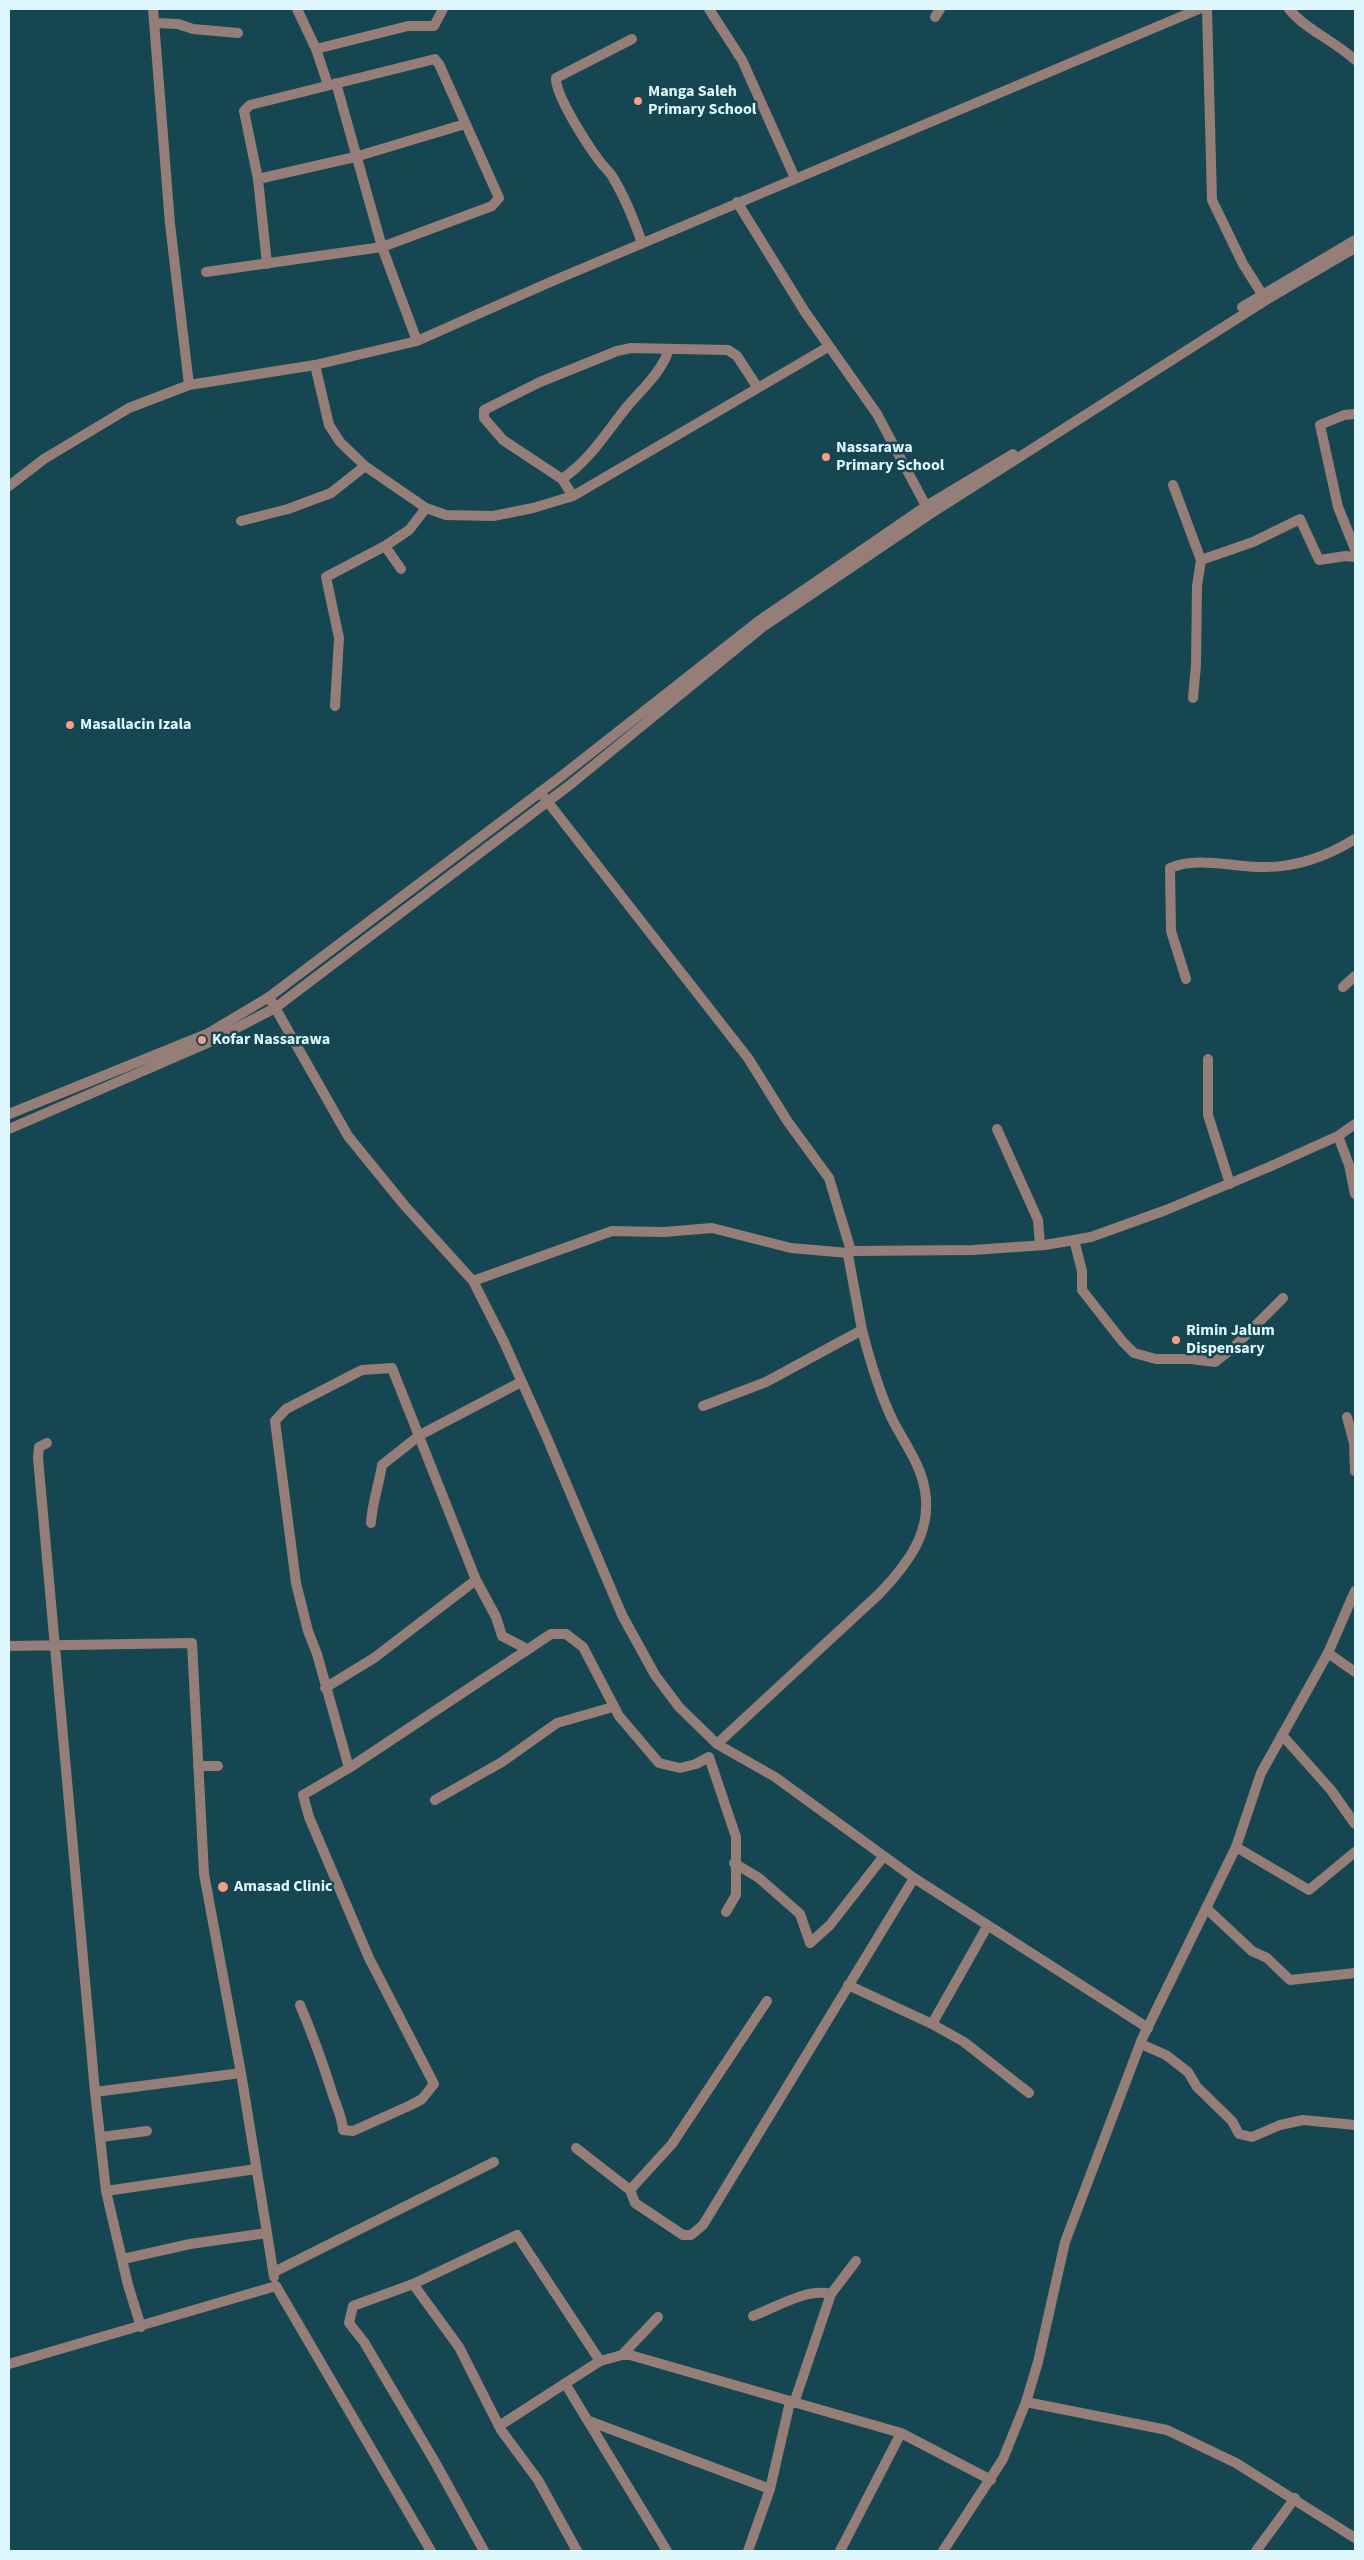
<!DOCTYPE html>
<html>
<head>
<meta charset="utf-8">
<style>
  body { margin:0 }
  #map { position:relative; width:1364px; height:2560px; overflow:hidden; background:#164651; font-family:"Source Sans 3",sans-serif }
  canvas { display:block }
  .frame { position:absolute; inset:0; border:10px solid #def7fd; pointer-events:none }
</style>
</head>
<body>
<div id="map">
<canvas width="1364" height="2560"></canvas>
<div class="frame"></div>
</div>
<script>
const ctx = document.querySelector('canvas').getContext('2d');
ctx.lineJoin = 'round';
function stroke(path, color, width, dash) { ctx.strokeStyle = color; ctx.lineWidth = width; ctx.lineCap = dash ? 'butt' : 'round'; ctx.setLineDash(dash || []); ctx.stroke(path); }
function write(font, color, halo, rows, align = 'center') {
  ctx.font = font + ' "Source Sans 3",sans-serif'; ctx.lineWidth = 5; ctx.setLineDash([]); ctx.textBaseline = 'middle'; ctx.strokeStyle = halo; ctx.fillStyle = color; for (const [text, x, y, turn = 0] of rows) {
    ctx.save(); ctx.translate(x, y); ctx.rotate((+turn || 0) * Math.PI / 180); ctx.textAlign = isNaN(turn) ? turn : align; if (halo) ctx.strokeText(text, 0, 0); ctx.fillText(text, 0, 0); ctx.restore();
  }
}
stroke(new Path2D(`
  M153 9 170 224 189 385
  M297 9 316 49
  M709 9 742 60 795 178
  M1207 9 1212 200 1243 264 1262 294
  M1289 9C1306 30 1335 41 1355 60
  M935 17 940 9
  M155 23 178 24 193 29 238 33
  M632 39 556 78C555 95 587 144 598 159 602 165 608 170 612 176 625 197 634 220 642 243
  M336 83 382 247 417 341
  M328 85 316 49 408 26H434L443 9
  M258 179 355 157 465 124
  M737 202 805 312 877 414 926 506
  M206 272 382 247 492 206 499 198 439 64 435 59 250 105 244 111 258 179 267 264
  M315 365 329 425 340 442 365 466 426 508 446 515 493 516 533 508 573 496 828 347
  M1355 414 1344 415 1320 425 1338 507 1355 549
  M562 479C590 460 605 434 626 408 641 390 662 372 669 349
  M1173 485 1201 560 1253 542 1300 519 1319 560 1346 556 1355 557
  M9 486 44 459 129 408 189 385 315 365 417 341 548 283 1199 9
  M573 496 562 479 503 440 484 418V410L540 382 617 351 631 348 728 350 737 356 758 388
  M241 521 288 509 331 493 365 466
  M385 546 401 569
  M1193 698 1196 665 1197 586 1201 560
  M335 706 339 638 326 577 385 546 409 530 426 508
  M540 792 748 1058 788 1122 829 1178 851 1251
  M1186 979 1171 931 1170 868C1197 856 1232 867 1261 867 1296 868 1326 857 1355 839
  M1343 987 1355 976
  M269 997 348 1136 405 1206 473 1281 504 1342 547 1438 622 1615 655 1675 679 1707 717 1744 775 1777 914 1878 1148 2028
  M1208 1059V1115L1230 1184
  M997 1129 1038 1220 1040 1245
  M1338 1136 1349 1165 1355 1194
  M1074 1240 1082 1271V1290L1122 1341 1134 1353 1156 1359H1191L1215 1362 1234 1347 1283 1298
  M473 1281 612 1231 664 1232 712 1228 791 1248 848 1253
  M703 1406 766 1382 862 1330 848 1255 851 1251 973 1250 1045 1245 1091 1237 1166 1210 1269 1167 1338 1136 1355 1124
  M1347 1417 1354 1443 1355 1471
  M47 1443 39 1447 38 1458 95 2092 106 2191 128 2285 141 2327
  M371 1523C372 1503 379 1485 382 1465L420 1435 521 1382
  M9 1646 192 1643 204 1874 241 2073 267 2233
  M1328 1653 1355 1672
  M325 1688 374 1658 476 1580
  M1282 1735 1331 1790 1355 1824
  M717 1744 878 1595C912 1560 939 1523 920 1472 913 1454 902 1438 893 1421 879 1392 870 1361 862 1330
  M198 1766H218
  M349 1768 317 1654 308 1631 296 1583 275 1421 286 1409 362 1370 392 1368 476 1580 496 1617 502 1636 527 1649
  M435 1800 502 1762 557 1723 613 1707
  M1236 1847 1309 1890 1355 1852
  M734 1863 759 1878 800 1914 810 1943 830 1925 883 1857
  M1206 1908 1252 1951 1267 1958 1290 1980 1355 1973
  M848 1985 932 2024 964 2042 1029 2093
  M300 2005C312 2033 322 2061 331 2089 335 2104 342 2115 343 2130L353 2131 411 2105 422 2099 434 2084 369 1958 309 1817 303 1795 349 1768 551 1634H566L583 1647 619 1716 659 1763 680 1768 696 1764 709 1757 736 1837V1895L726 1912
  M932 2024 988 1925
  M1141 2044 1166 2055 1188 2072 1197 2087 1232 2121 1239 2134 1252 2137 1280 2125 1303 2120 1355 2125
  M95 2092 241 2073
  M101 2137 147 2131
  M576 2148 630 2190 635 2203 683 2235H691L703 2225 914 1878
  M630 2190 672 2144 767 2001
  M106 2191 256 2169
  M123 2259 190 2244 267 2233 274 2277
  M274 2272 494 2162
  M413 2284 459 2347 501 2430 538 2480 577 2551
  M753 2316C777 2307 806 2288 831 2294
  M622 2355 658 2317
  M9 2364 276 2286 431 2551
  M566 2385 667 2551
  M1026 2402 1167 2430 1236 2463 1355 2538
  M794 2403 831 2294 856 2261
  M589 2421 770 2489
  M499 2426 600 2361 622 2355H630L901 2433 991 2480
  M484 2551 435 2462 364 2342 349 2323 353 2306 413 2284 517 2235 600 2361
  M748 2551 770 2489 790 2402
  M840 2551 901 2433
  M1256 2551 1295 2498`), '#957e78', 10);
stroke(new Path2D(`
  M1242 307 1355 240
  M9 1114 207 1034 269 997 563 775 760 620 926 506 1013 454
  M9 1129 210 1042 275 1008 571 784 764 626 930 514 1266 300 1355 248
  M943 2551 1003 2459 1026 2402 1038 2362 1065 2242 1142 2039 1236 1847 1261 1773 1328 1653 1355 1591`), '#957e78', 10);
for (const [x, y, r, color] of [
  [638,101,5,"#f49e87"],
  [826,457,5,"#f49e87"],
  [70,725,5,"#f49e87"],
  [202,1040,5,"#f49e87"],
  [1176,1340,5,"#f49e87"],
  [223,1887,6,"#f49e87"]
]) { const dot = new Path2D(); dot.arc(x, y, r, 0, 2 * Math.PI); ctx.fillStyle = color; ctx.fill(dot); stroke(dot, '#164651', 2); }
write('bold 16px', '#def7fd', '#164651', [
  ["Manga Saleh",648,92],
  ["Primary School",648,110],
  ["Nassarawa",836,448],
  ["Primary School",836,466],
  ["Masallacin Izala",80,725],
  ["Kofar Nassarawa",212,1040],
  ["Rimin Jalum",1186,1331],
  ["Dispensary",1186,1349],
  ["Amasad Clinic",234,1887]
], 'left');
</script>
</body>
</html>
